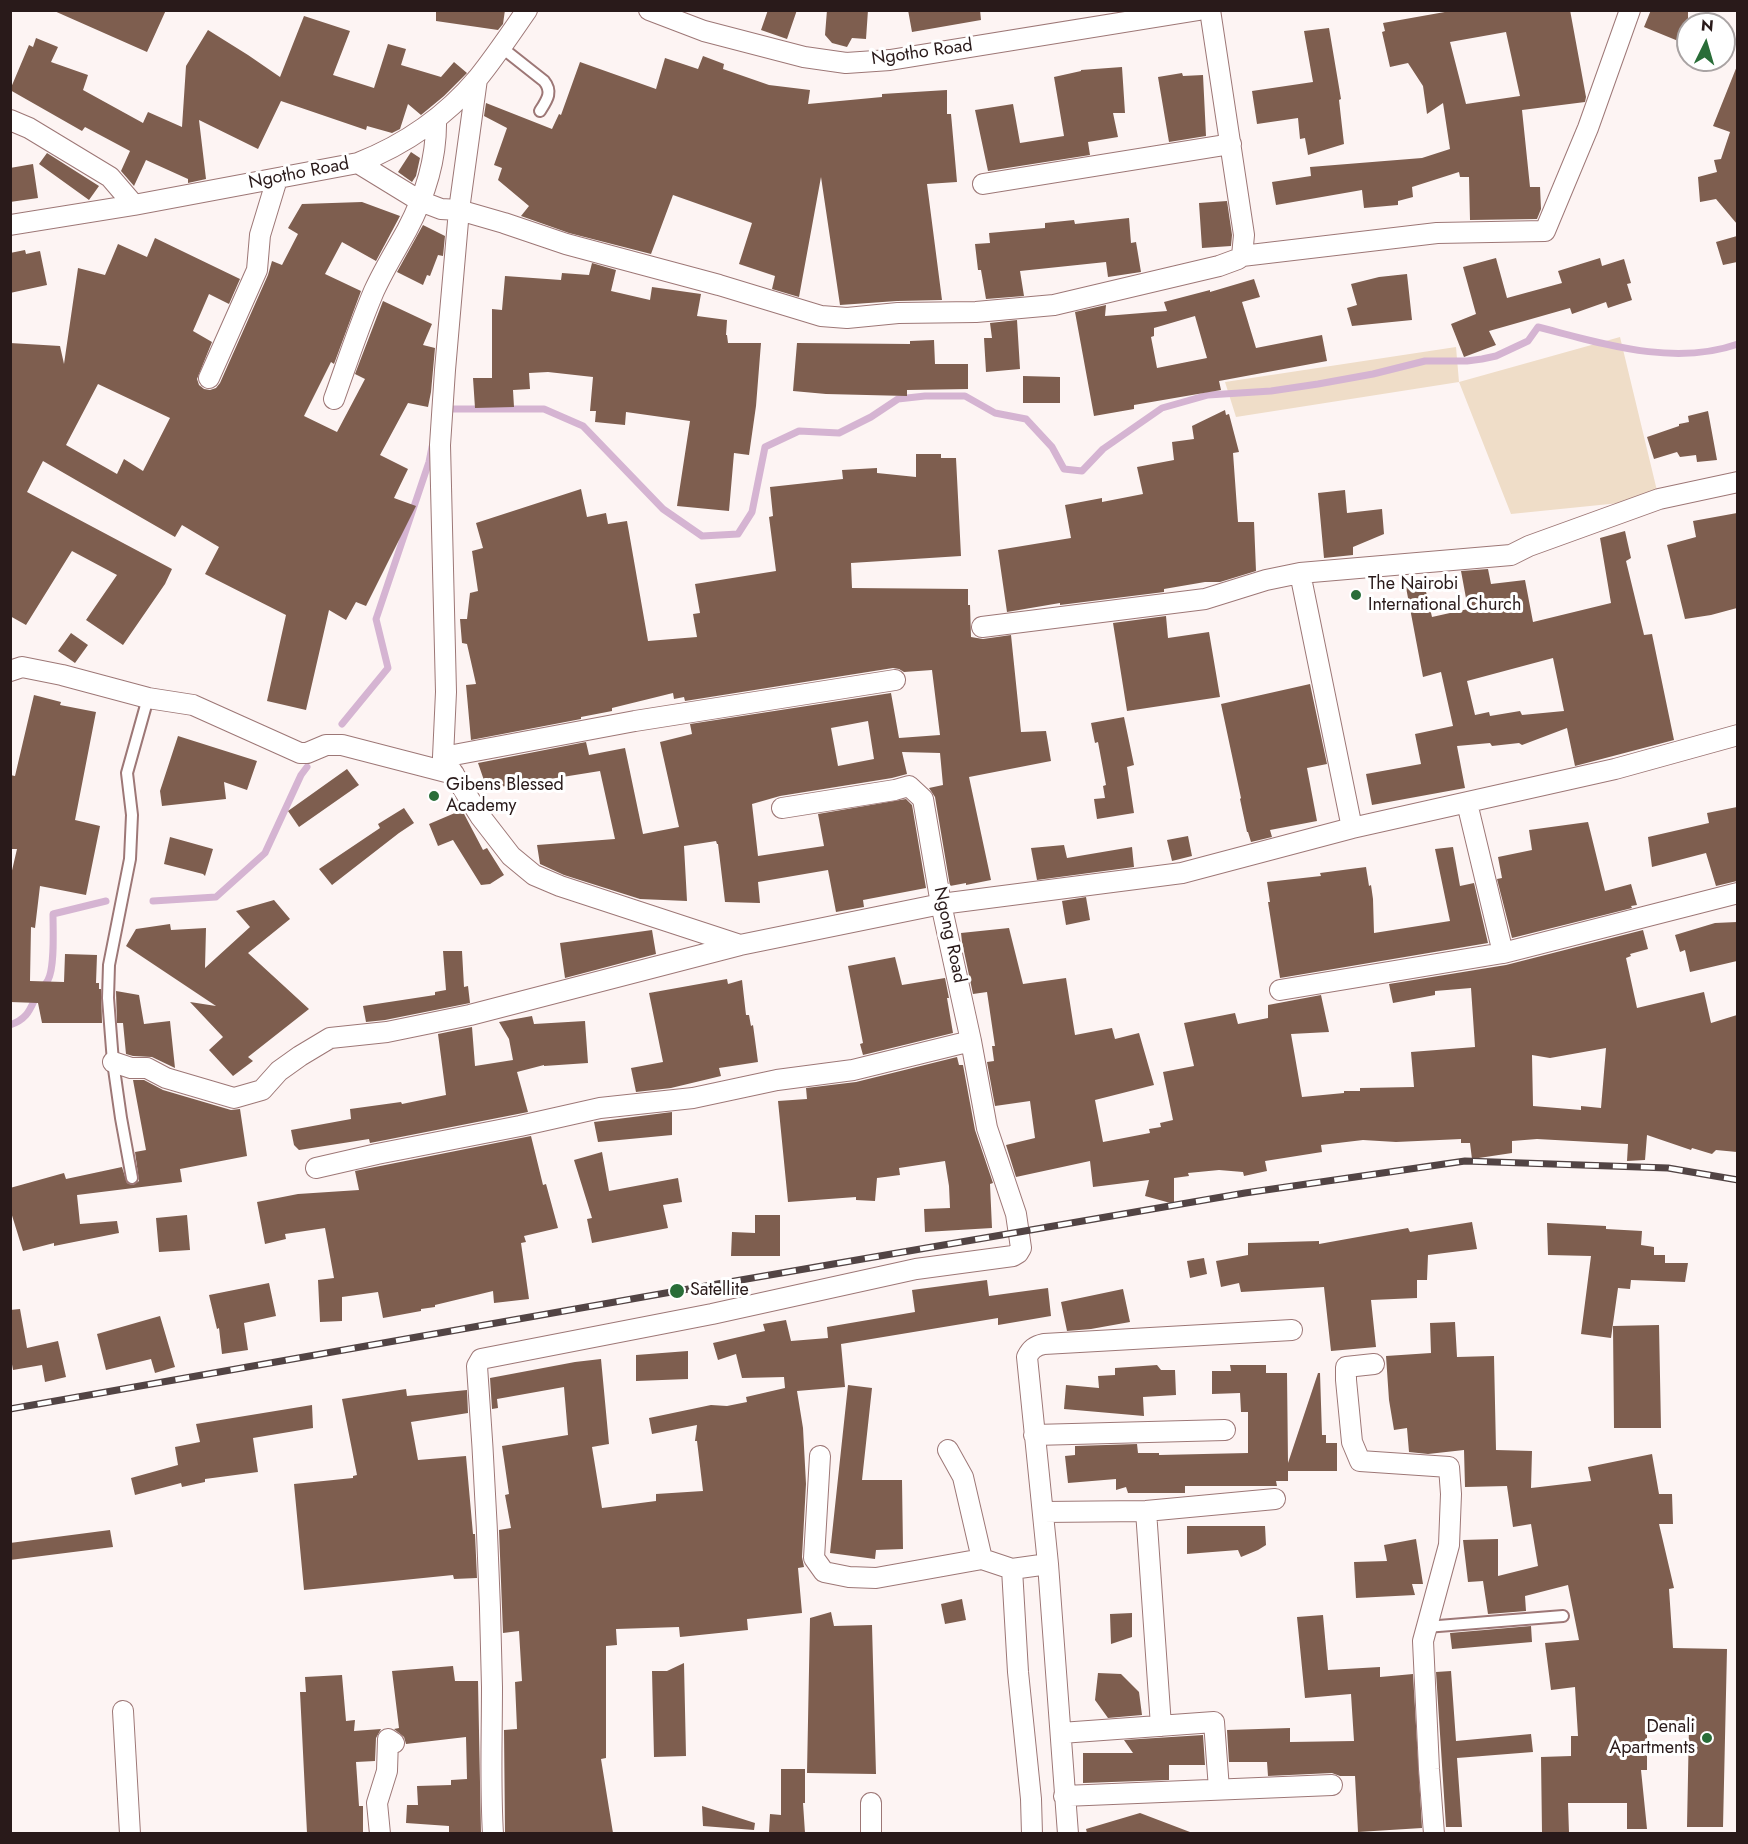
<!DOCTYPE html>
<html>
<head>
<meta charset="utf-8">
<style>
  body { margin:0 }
  #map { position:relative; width:1748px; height:1844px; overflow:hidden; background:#fdf4f3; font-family:Jost,sans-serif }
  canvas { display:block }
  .frame { position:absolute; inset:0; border:12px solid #291a1a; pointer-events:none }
  .north { position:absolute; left:1676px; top:12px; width:60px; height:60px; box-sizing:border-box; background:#fff; border:2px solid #a9a3a3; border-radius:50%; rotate:5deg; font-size:16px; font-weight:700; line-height:24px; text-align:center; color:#291a1a }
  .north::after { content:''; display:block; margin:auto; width:21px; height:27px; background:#296d38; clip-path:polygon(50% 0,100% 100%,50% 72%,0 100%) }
</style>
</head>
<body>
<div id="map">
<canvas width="1748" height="1844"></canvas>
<div class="frame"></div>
<div class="north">N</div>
</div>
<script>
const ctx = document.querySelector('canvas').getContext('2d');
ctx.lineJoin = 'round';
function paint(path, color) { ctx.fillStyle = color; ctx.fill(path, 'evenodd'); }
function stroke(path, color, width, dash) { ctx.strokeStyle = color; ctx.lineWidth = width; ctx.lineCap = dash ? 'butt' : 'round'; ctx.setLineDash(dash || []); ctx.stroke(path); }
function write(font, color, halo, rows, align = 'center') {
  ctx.font = font + ' Jost,sans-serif'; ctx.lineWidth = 6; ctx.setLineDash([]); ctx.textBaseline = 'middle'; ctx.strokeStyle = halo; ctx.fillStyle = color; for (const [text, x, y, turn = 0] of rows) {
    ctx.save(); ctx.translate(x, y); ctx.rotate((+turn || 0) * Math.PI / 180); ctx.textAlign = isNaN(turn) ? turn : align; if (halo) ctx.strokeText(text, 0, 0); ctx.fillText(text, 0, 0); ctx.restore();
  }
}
paint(new Path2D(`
  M1620 337 1659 499 1511 514 1459 382 1236 417 1225 382 1456 347 1459 382Z`), '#efddc8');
stroke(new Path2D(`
  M448 409H544L583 426 663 509 702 536 738 534 752 512 765 447 799 431 839 433 871 417 898 399 925 396H965L995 413 1026 419 1052 447 1064 469 1082 471 1103 449 1162 408 1208 395 1271 391 1318 384 1373 374 1425 361H1467L1482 359 1496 356 1528 341 1538 327C1601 343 1673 367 1738 344
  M342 724 388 668 376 619 429 462 432 447
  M153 901 216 897 265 853 301 775 307 767
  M10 1025C30 1018 30 1007 39 991 42 987 46 984 48 980 55 967 53 930 53 914L106 901`), '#d5b4d2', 7);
paint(new Path2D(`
  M52 10H166L147 52Z
  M436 10H505L503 24 498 30 436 21Z
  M768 10H797L787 39 761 30Z
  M827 10H868L866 39 852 38 847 47 832 43 825 35Z
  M908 10H980L981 20 912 32Z
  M1456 10H1570L1586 97 1585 102 1522 110 1530 187H1540L1541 209 1537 219 1470 220 1469 177H1460L1459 172 1412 187 1413 197 1398 201V205L1364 208 1362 190 1276 205 1272 182 1311 176 1310 167 1422 158 1450 149 1443 103 1427 114 1423 86 1408 63 1390 67 1382 32 1385 31 1383 23ZM1506 32 1520 96 1466 104 1450 42Z
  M1651 10H1688V45L1644 27Z
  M304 16 350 31 333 75 374 88 388 44 406 49 401 65 441 77 454 62 467 73 444 96 421 115 408 104 400 129 392 133 367 126 366 130 281 101 258 149 199 120 206 179 188 183V179L146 160 134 186 121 171 130 151 85 127 82 131 10 90 29 45 33 47 36 38 58 47 51 62 88 75 83 90 143 123 148 112 182 127 186 66 208 30 248 55 280 77Z
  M1329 28 1341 99 1339 100 1344 144 1308 155 1305 138 1300 139 1298 118 1257 124 1252 91 1313 82 1304 31Z
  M703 56 724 64 723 69 769 85 810 90 808 104 882 97V94L947 90V114H951L957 182 927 184 942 300 897 301 840 305 821 177 799 297 772 289 775 276 739 264 752 223 673 195 651 254 569 233 521 216 529 206 498 180 502 168 494 165 507 128 484 116 486 103 552 129 559 114 561 115 580 62 656 89 665 58 698 69Z
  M1737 66V224L1716 199 1700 202 1698 177 1717 172 1714 160 1721 159 1730 132 1713 126Z
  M1122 67 1125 113H1113L1118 137 1088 142 1090 155 988 171 975 110 1013 104 1020 143 1064 136 1054 77 1081 71V70Z
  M1182 73 1183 76 1203 75 1206 136 1169 142 1158 77Z
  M411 152 420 158 416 176 412 182 398 172Z
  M47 153 99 186 89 200 39 164Z
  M33 164 38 198 10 202V168Z
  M1227 201 1232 235 1231 246 1202 248 1199 203Z
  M362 202 400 216 376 261 342 242 325 274 361 291 334 364 331 362 304 416 337 432 365 379 355 374 383 301 432 324 423 345 435 348 431 392 428 407 408 403 380 455 408 469 394 498 416 506 366 606 356 602 346 620 329 610 306 710 267 701 286 615 205 574 219 547 182 525 175 537 43 461 27 492 172 569 165 584 123 645 86 620 117 575 72 551 26 625 10 616V343L60 346 64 364 78 268 105 275 118 244 147 257 155 238 240 279 229 304 209 294 193 331 212 342 197 379 199 385 204 389 210 390 216 388 220 383 268 275 272 261 282 265 298 234 288 228 302 204ZM98 384 170 418 143 471 124 459 117 474 66 445Z
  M1129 218 1131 243 1136 242 1141 272 1108 277 1106 262 1020 271 1024 296 986 299 981 270H978L975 244 990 243 989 233 1045 228V223L1074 220 1075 224Z
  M423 225 445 236 443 256 438 255 430 276 427 275 423 285 397 272Z
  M1737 236V262L1723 265 1716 242Z
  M25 250 26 254 40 251 47 285 10 293V253Z
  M1496 258 1507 298 1562 283 1558 271 1600 258 1602 266 1624 259 1631 283 1627 284 1632 300 1608 308 1606 302 1572 314 1570 308 1489 331 1496 345 1464 357 1451 324 1476 314 1463 267Z
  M592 263 616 270 611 291 650 300 652 287 701 294 697 316 727 320 726 335H727L728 343H761L756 406 749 455 734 453 729 511 677 506 690 421 626 412 625 425 595 422 596 411H590L593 377 548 372 529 373 530 389 513 390 514 407 475 408 473 378H492V309L502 310 505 276 561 280 562 273 589 275Z
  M1407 274 1412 320 1352 326 1347 308 1357 305 1351 284 1379 277Z
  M1254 279 1260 297 1242 302 1256 348 1322 335 1327 361 1219 381 1221 390 1134 405V409L1094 416 1075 312 1106 305 1105 316 1167 311 1164 302 1210 290V292ZM1195 316 1207 358 1157 368 1151 337 1154 336V328Z
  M1017 320 1020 369 986 372 984 338H992L990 323Z
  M934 340 935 364H968V389L907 390V396L826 394 793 391 797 343 910 344V341Z
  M1023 376 1060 377V403H1023Z
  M1225 410 1226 415 1229 414 1239 452 1233 453 1238 522H1254L1256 571 1220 582H1205L1164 589V592L1060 605V603L1007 612 998 550 1071 538 1065 505 1102 498V502L1143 494 1137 467 1174 460 1172 442 1194 439 1192 426Z
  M1708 411 1717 460 1697 462 1696 455 1680 457 1677 452 1654 459 1647 437 1679 426V424L1689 422 1688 416Z
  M916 454H941V458H956L961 556 851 563 852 588 968 589V605H970L971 637 983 639 1011 635 1021 732 1046 731 1051 761 969 777 991 880 966 885V883L950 886 935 797 929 788 943 785 940 753 902 752 907 774 892 778 780 796 752 804 758 856 824 846 818 814 906 799 912 805 926 888 863 900 864 907 836 912 828 870 758 882 760 903 725 902 718 844H717L716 841 684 846 687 901 640 899 564 875 540 864 537 845 615 839 600 771 487 789 478 763 586 742 589 755 625 748 643 834 679 827 660 742 692 734 690 724 891 693 899 738 940 735 932 670 904 672 899 669 893 668 685 701 684 697 674 699 673 693 612 708V711L581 717V719L471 740 466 685 476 684 467 644 462 643 460 619H467L470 593 478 591 472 551 483 548 476 523 581 489 587 517 606 513 608 524 627 521 648 641 697 637 693 614 700 613 695 584 776 571 769 517 773 516 770 487 843 479 842 470 877 468V473L916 477ZM868 721 874 759 838 766 831 728Z
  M1345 490 1347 513 1382 509 1384 534 1353 547V555L1324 558 1318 493Z
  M1737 513V608L1711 615 1685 619 1667 545 1696 537 1693 521Z
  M1625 531 1631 558 1626 561 1644 635 1652 634 1674 740 1575 766 1567 728 1522 745 1519 743 1492 746 1490 743 1457 746 1465 788 1372 805 1366 774 1421 764 1415 734 1453 726 1441 672 1423 677 1405 582 1423 579 1432 617 1468 609 1461 571 1488 569 1491 584 1525 580 1533 622 1611 603 1600 538ZM1553 658 1564 711 1522 715 1520 711 1490 716 1489 712 1475 715 1467 681Z
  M1166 616 1168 638 1209 632 1220 697 1127 711 1113 623Z
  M71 633 88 645 75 663 58 651Z
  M1310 684 1327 764 1307 768 1317 821 1270 830 1272 837 1251 842 1248 832H1247L1240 799 1241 798 1221 704Z
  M34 695 61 702 60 705 96 712 75 820 100 826 86 895 40 886 35 928 31 927 30 981 64 982 65 954 97 955 96 983H99V989H101L102 1023H42L38 1003 10 1002V879L17 849H10V775L15 776Z
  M1124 717 1134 765 1127 767 1134 813 1097 819 1094 799 1105 798 1103 786 1106 785 1098 742 1095 743 1091 723Z
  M178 736 257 761 247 790 224 782 226 799 162 806 160 791Z
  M347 769 359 785 299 827 288 811Z
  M1737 807V881L1716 886 1706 853 1652 867 1648 837 1709 823 1707 813Z
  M404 808 414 823 399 833 332 885 319 869 380 828 378 824Z
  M462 810 483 850 487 848 504 875 490 884 481 885 453 840 438 846 429 824Z
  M1588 822 1605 891 1631 884 1637 905 1631 906 1632 908 1512 938 1497 879 1502 878 1498 857 1532 850 1529 830Z
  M1188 836 1192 856 1172 861 1167 840Z
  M170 837 213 849 205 876 203 874 164 864Z
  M1064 845 1067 858 1132 847 1134 867 1037 880 1031 848Z
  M1453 847 1460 886 1474 883 1488 943 1280 978 1268 902H1270L1267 882 1321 876 1320 873 1366 867 1369 886 1371 885 1373 899 1374 933 1450 921 1435 849Z
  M1086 897 1090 920 1066 925 1062 901Z
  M274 900 290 919 248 953 309 1009 248 1057 253 1061 233 1076 209 1050 223 1037 190 1002 216 1006 126 946 136 929 170 924 171 930 206 928 205 968 250 927 236 911Z
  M1737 922V961L1690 972 1685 950 1680 952 1675 935 1715 923Z
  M1009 928 1023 984 1066 978 1075 1035 1112 1028 1115 1039 1139 1033 1154 1085 1095 1100 1103 1142 1150 1133 1149 1129 1161 1127 1160 1123 1173 1120 1163 1072 1194 1066 1184 1023 1235 1013 1238 1024 1268 1018V1005L1321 995 1329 1032 1291 1034 1302 1097 1344 1093V1091H1360V1088L1414 1087 1411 1052 1475 1047 1471 988 1435 991V995L1393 1003 1389 984 1506 965 1643 930 1648 949 1630 954 1631 956 1626 958 1637 1008 1704 992 1711 1023 1737 1015V1152L1716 1150 1712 1154 1692 1148 1691 1150 1647 1135 1645 1160 1627 1161 1628 1144 1537 1139 1512 1141V1153L1472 1159 1470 1143H1461V1139L1396 1142 1363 1140 1321 1145 1322 1152 1265 1161 1267 1171 1244 1176 1243 1172 1219 1170 1188 1173 1189 1176 1174 1178V1204L1145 1196 1149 1180 1093 1187 1090 1161 1016 1177 1006 1145 1035 1138 1030 1101 995 1106 987 1062 994 1061 992 1046H995L987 992 973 994 962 942 961 933ZM1606 1048 1601 1108 1581 1106V1110L1533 1106 1532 1055 1550 1058Z
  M652 930 656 954 565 978 560 943Z
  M443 951H462L464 987 468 986 470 1003 385 1020 366 1022 363 1006 435 995V992L446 990Z
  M895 957 902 985 945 978 949 998H947L953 1033 863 1055 860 1044 863 1043 848 966Z
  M727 979 728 984 742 980 746 1015H749L751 1026 753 1025 758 1062 719 1068 721 1076 671 1088 636 1092 631 1068 663 1062 649 993Z
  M116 991 139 995 144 1024 170 1021 175 1068 152 1057 133 1056 126 1054 123 1023H117Z
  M532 1016 534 1024 585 1021 588 1063 544 1066V1065L517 1072 528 1112 370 1143 369 1139 299 1150 294 1145 291 1130 351 1119 350 1109 401 1102 402 1104 446 1095 438 1034 472 1027 475 1066 513 1060 509 1039 499 1022Z
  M957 1057 959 1065H963L975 1130 993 1183 990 1184 992 1228 925 1232 924 1209 950 1208 949 1186 945 1161 899 1168 900 1175 877 1178 875 1201 856 1200V1197L788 1202 778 1101 807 1099 806 1088 856 1082Z
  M133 1080H144L163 1090 231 1110 240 1109 247 1156 180 1169 182 1182 77 1195 80 1224 117 1221 119 1233 54 1246V1243L23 1251 10 1209V1188L64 1173 66 1179 122 1167 127 1183 133 1185 139 1181 135 1152 146 1150Z
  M672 1112V1135L598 1142 594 1122Z
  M531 1136 543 1185 546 1184 558 1228 524 1236 526 1242 521 1243 529 1299 494 1303 493 1291 435 1305V1307L421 1309V1311L383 1318 378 1292 342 1297V1321L320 1322 318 1280 334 1278 325 1228 285 1234 286 1239 265 1244 257 1202 298 1194 359 1190 355 1171Z
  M602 1152 609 1191 678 1178 682 1202 663 1205 668 1228 592 1243 587 1219 592 1218 574 1160Z
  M187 1215 190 1250 159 1252 156 1218Z
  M755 1215H780V1256H731L732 1232 755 1233Z
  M1472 1222 1477 1249 1428 1255 1427 1280H1417V1298L1371 1300 1376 1347 1331 1351 1324 1287 1241 1292 1239 1283 1221 1287 1216 1261 1248 1255V1243L1319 1241V1244L1408 1228 1410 1232Z
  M1547 1223 1606 1226V1229L1642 1231 1641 1245 1654 1247V1255H1665V1263H1688L1685 1282 1631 1280 1630 1289 1618 1288 1611 1338 1581 1334 1591 1256 1548 1255Z
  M1204 1258 1207 1274 1190 1278 1187 1261Z
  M987 1280 989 1296 1048 1288 1051 1316 998 1325V1318L841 1344 845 1387 797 1391 803 1428 806 1484 802 1557 804 1567 798 1568 802 1613 747 1619 748 1630 680 1637 679 1627 616 1629 617 1645 606 1646V1758L601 1759 613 1833H505L504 1730 517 1729 515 1682 522 1681 519 1631 503 1633 499 1530 511 1528 505 1495 509 1494 502 1446 568 1435 564 1387 497 1399 498 1408 492 1409 490 1378 575 1362 601 1359 609 1444 592 1447 602 1508 656 1501V1494L703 1491 697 1441H695L697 1425 652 1434 649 1418 711 1405 727 1406 747 1402 746 1397 785 1388 784 1377 742 1378 736 1354 718 1360 713 1343 765 1331 763 1324 786 1320 791 1341 828 1338 827 1327 915 1312 912 1290Z
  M269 1283 276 1316 244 1323 248 1350 222 1354 219 1328 217 1329 209 1295Z
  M1123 1289 1130 1322 1091 1329 1067 1331 1061 1302Z
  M20 1309 27 1348 58 1341 66 1377 45 1382 42 1365 13 1370 10 1353V1310Z
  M160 1316 175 1367 155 1373 151 1359 106 1370 97 1334Z
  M1455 1322 1457 1357 1494 1356 1496 1450 1532 1451 1531 1488 1591 1481 1588 1467 1652 1454 1659 1494H1672L1673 1524H1659L1674 1588 1669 1589 1673 1648 1727 1649 1723 1827H1687L1689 1725H1647V1770H1641L1647 1829H1627V1803H1568L1569 1833H1542L1541 1757 1571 1756V1736H1578L1575 1687 1551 1690 1545 1643 1579 1640 1568 1585 1525 1596 1526 1611 1488 1614 1483 1581 1468 1582 1463 1540 1498 1539V1576L1538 1566 1531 1524 1513 1527 1507 1486 1465 1487 1464 1450 1428 1454 1409 1452 1407 1428 1394 1430 1389 1400 1386 1356 1431 1353 1430 1323Z
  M1659 1325 1661 1428H1614L1613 1326Z
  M688 1351V1379L636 1381V1355Z
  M1157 1365 1161 1370H1175L1176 1395 1143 1397 1144 1416 1064 1409 1066 1385 1099 1388 1098 1376 1115 1375V1368Z
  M1230 1365H1266V1373H1287L1288 1463 1318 1373H1320L1322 1435H1326V1443H1337V1471H1288V1481H1276L1277 1486H1185V1493H1128L1126 1487 1116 1490V1479L1068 1483 1065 1456 1075 1455V1446L1137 1444 1138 1453H1159V1455L1248 1453V1412H1241L1240 1393 1212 1394V1371H1231Z
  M848 1385 872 1388 862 1480H902L903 1549 876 1550 875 1559 830 1553Z
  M406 1389 407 1396 467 1390 468 1413 411 1422 418 1460 466 1456 473 1534H475L477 1578 454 1579 453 1575 304 1590 294 1484 353 1478V1476L357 1475 342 1399Z
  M312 1405 313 1428 253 1438 258 1472 205 1479V1482L182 1487 181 1483 135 1495 131 1478 178 1465 175 1447 200 1442 196 1424Z
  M1187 1526H1265L1266 1545 1258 1550 1241 1557 1238 1550 1187 1554Z
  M110 1530 113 1547 10 1560V1543Z
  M1416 1539 1423 1584H1412L1415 1595 1356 1598 1354 1562 1387 1561 1384 1545Z
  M962 1599 966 1620 945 1624 941 1604Z
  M831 1612 834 1626 872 1625 876 1774 807 1773 810 1618Z
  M1132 1613V1637L1111 1644 1110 1614Z
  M1323 1615 1328 1670 1380 1667V1677L1413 1674 1422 1828 1358 1832 1355 1776H1340L1332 1773 1268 1776 1267 1762H1229L1227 1730 1290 1728V1742L1354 1741 1351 1694 1305 1698 1297 1617Z
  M1531 1626 1532 1642 1452 1649 1450 1633Z
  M684 1663 686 1756 654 1757 652 1671H667Z
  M453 1666 455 1681H478L481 1833H449V1826L406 1823 407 1805H418L417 1786 451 1785V1780L467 1779 466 1737 406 1744 404 1737 394 1729 399 1728 392 1671Z
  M1451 1671 1456 1741 1531 1734 1533 1752 1457 1758 1462 1827H1446L1436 1672Z
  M1098 1673 1121 1674 1139 1692 1142 1715 1108 1718 1095 1700Z
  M342 1675 346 1721 355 1720 354 1731 381 1729 376 1738 375 1761 356 1762 359 1806H363V1833H307L300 1692H306L305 1677Z
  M1203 1735 1205 1765H1169V1780L1083 1783V1753H1133L1124 1740Z
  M781 1769H805V1803H803L805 1833H769L770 1814 781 1815Z
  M702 1806 755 1823 754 1830 703 1826Z
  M1140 1813 1190 1832V1833H1087L1086 1829Z`), '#7e5e4f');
const lane = new Path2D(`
  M501 47 544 81C553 92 547 100 540 111
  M132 1178 121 1118 113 1062 108 998 109 965 130 859 132 815 127 773 148 698
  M1426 1627 1563 1616`);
const street = new Path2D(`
  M649 10 704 31 804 57 846 63 890 60 1199 10
  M477 79 459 210 445 370 440 445 446 692 443 757 480 816 511 856 534 875 560 886 740 945
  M10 120 29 128 110 177 134 205
  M358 163 420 201 441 209 459 210 504 223 566 244 719 285 821 316 847 318 898 313 976 312 1054 305 1219 266 1238 259 1242 256 1244 235 1210 10
  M983 184 1231 144
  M10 225 134 205 358 163C404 145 446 116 478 78 495 57 511 33 527 10
  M1242 256 1437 233 1545 231 1588 128 1630 10
  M209 378 257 270 260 235 277 179
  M334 399C347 363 359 326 374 291 384 269 396 250 407 230 425 196 437 157 436 119
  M1300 573 1352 828
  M982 627 1205 599 1266 580 1300 573 1511 555 1529 546 1659 499 1738 482
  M10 671 22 667 62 675 148 698 193 705 300 753H307L326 745H342L454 774
  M443 757 635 721 895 680
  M1467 803 1503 953
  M1280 990 1503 953 1738 893
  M113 1062 131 1068H147L166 1078 234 1098 262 1090 279 1071 300 1056 330 1038 387 1032 470 1015 740 945 941 904 1182 873 1352 828 1615 769 1738 735
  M316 1168 377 1154 520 1126 600 1108 693 1098 777 1080 853 1070 971 1041
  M1374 1364 1346 1367V1380L1352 1442 1360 1461 1449 1467 1451 1494 1449 1545 1423 1641 1429 1769 1434 1834
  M1034 1435 1225 1430
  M948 1450 963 1477 982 1559
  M820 1456 814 1558 824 1572 849 1577 876 1578 982 1559 1012 1569 1018 1672 1031 1799 1032 1834
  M1146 1511 1161 1726
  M1043 1512 1146 1511 1275 1499
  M1048 1564 1068 1834
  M1012 1569 1048 1564 1027 1357C1031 1349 1035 1346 1044 1344L1292 1330
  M123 1711 130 1834
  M1061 1733 1214 1722 1219 1789
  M1064 1796 1332 1785
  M871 1803V1834
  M380 1834 377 1803 387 1771 388 1739 394 1743
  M493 1834C490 1785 492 1736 492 1687 490 1580 485 1473 477 1366L481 1359 712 1314 916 1269 1013 1256 1018 1253 1021 1248 1016 1214 987 1128 971 1041 941 904 923 799 909 786 895 790 782 808`);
stroke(lane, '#9d7776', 14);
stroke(street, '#9d7776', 22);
stroke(lane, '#fff', 10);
stroke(street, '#fff', 20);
const rail = new Path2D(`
  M10 1409 677 1291 1245 1193 1465 1161 1668 1168 1738 1180`);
stroke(rail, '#524444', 7);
stroke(rail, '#fff', 4.5, [14]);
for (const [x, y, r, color] of [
  [1356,595,6,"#296d38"],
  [434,796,6,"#296d38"],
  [677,1291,8,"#296d38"],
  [1707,1738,6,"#296d38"]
]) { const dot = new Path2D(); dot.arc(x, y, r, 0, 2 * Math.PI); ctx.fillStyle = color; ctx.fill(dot); stroke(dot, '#fff', 2); }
write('18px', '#291a1a', '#fff', [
  ["Ngotho Road",922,53,-8],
  ["Ngotho Road",299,174,-11],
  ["Ngong Road",949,935,78]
]);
write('18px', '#291a1a', '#fff', [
  ["The Nairobi",1368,585],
  ["International Church",1368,606],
  ["Gibens Blessed",446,786],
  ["Academy",446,807],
  ["Satellite",690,1291],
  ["Denali",1695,1728,"right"],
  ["Apartments",1695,1749,"right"]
], 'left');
</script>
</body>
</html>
